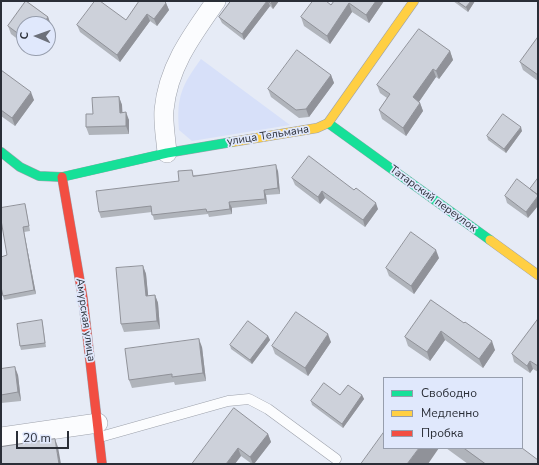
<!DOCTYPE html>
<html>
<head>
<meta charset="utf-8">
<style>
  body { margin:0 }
  #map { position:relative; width:539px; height:465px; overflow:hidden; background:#e6ebf6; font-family:"Nunito Sans",sans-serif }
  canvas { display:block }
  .frame { position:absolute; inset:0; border:2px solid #2a2e37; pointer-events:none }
  .legend { position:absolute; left:383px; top:377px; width:140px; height:72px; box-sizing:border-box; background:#e0e8fc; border:1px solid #979ead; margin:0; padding:5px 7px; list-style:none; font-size:12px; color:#2a2e37 }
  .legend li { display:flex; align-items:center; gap:8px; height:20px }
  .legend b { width:20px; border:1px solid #979ead }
  .north { position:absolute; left:16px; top:16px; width:40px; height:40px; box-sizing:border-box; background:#e0e8fc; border:1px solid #979ead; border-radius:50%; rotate:272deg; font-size:11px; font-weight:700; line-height:16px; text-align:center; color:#2a2e37 }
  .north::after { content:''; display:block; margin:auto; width:14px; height:18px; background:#6c707a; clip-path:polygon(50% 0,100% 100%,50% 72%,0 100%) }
  .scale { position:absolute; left:16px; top:431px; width:53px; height:18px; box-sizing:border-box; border:2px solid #2a2e37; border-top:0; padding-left:5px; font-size:12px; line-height:14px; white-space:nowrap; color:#2a2e37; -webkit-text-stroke:3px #e0e8fc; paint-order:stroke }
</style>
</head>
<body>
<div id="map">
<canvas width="539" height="465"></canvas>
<div class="frame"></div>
<ul class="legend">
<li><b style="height:5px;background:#16e098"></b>Свободно</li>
<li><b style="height:5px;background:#ffcf43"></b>Медленно</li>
<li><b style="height:5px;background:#f24e42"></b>Пробка</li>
</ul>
<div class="north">С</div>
<div class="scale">20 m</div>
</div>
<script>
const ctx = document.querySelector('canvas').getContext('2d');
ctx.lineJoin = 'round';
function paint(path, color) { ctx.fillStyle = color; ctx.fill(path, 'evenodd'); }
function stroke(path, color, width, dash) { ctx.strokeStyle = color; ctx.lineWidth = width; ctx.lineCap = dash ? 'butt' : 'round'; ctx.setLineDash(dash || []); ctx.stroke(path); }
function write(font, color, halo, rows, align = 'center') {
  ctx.font = font + ' "Nunito Sans",sans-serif'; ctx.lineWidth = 3.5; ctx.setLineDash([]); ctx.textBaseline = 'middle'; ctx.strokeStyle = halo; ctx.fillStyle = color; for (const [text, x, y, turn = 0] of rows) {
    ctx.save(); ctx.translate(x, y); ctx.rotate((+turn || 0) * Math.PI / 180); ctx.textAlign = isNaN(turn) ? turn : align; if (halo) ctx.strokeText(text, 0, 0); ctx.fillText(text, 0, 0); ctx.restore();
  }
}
paint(new Path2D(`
  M201 59 290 125 192 141 179 130C176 97 182 85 201 59Z`), '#d7e0f9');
const lane = new Path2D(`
  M100 437 228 401 249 399 268 409 336 459`);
const street = new Path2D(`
  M167 153C166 139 163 124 164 110 168 67 192 35 216 1
  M1 437 98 423`);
const fast = new Path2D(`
  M328 123 490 240
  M1 152 20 167 39 176 62 177 167 153 232 142`);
const slow = new Path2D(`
  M232 142 317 128 328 123 414 1
  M490 240 538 275`);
const jam = new Path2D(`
  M62 177 83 299 102 464`);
stroke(lane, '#9da1ab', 11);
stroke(street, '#9da1ab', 20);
stroke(fast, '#9da1ab', 10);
stroke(slow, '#9da1ab', 10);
stroke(jam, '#9da1ab', 10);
stroke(lane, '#fbfcfe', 10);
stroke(street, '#fbfcfe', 19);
stroke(fast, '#16e098', 9);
stroke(slow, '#ffcf43', 9);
stroke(jam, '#f24e42', 9);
paint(new Path2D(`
  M26 1 48 17 51 25 48 29V24H24V44L11 34 8 26Z
  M231 1H279L273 9 270 6 244 40 222 23 219 17Z
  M334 1H384L369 23 352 12 330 44 304 26 301 17 331 5Z
  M453 1H475L468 12Z
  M166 3 169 10 157 26 150 21 120 62 80 32 77 25 126 20Z
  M538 37V81L523 70 520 62Z
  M450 51 453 60 439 79 436 77 419 102 420 103 423 111 406 136 382 119 379 110 387 98 380 93 377 85Z
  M1 70 34 100 15 126 1 116Z
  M331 75 334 83 309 117 299 118 271 97 268 89Z
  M119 97 122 105V112L129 120V134L89 135 86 127 93 114Z
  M522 131 506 153 488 140 487 136Z
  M278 171 280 194 266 195 267 204 232 208V214L209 217 208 214 154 220 152 212 101 218 99 212 194 175Z
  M292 178 378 209 365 227 325 198 320 204 295 185Z
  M530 189 528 218 507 203 505 196Z
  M25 204 26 208 30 231 24 232 36 294 4 300 3 296 7 255Z
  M439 258 414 294 389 276 386 268Z
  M143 266 146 274 148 296 155 295 158 303 160 329 124 332 121 324Z
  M431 300 495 350 483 368 445 340 430 361 408 346 405 337Z
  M538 319V372L533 369 530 373 514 362 512 354Z
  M42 320 43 325 46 347 21 350 20 346Z
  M268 336 270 340 252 364 231 349 230 345Z
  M331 342 308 376 275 354 272 346Z
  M202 347 206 381 175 385 174 382 132 388 129 380Z
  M1 369 18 375 21 401 1 403Z
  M340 395H362L364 399 343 428 312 405 311 401Z
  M268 434 271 442 254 464H252L241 456 192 464Z
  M446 448H522L538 464H468Z`), '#b0b4bb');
paint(new Path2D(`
  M267 1H268L270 6 244 40 242 34Z
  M273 1H279L273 9 271 3Z
  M376 1H384L369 23 366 15Z
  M471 1H475L468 12 466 7Z
  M166 3 169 10 157 26 154 19Z
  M349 3 352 12 330 44 327 36Z
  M147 14 150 21 120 62 117 55Z
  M48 17 51 25 48 29V24H43Z
  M450 51 453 60 439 79 436 71Z
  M433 69 436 77 416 106 413 97Z
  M331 75 334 83 309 117 306 109Z
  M31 92 34 100 15 126 12 118Z
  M119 97 122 105 123 121 120 113Z
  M420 103 423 111 406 136 403 128Z
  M126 112 129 120V134L126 126Z
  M521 127 522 131 506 153 504 149Z
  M276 165 278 171 280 194 278 188Z
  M264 190 266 195 267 204 265 199Z
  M322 191 325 198 320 204 318 197Z
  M538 196V206L528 218 526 212Z
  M229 202 232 208V214L230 209Z
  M376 203 378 209 365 227 363 220Z
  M23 227 24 232 36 294 34 290Z
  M436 250 439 258 414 294 411 286Z
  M143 266 146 274 149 304 146 296Z
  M155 295 158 303 160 329 157 321Z
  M441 331 445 340 430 361 427 352Z
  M328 334 331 342 308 376 305 368Z
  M268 336 270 340 252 364 250 360Z
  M199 339 202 347 206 381 203 373Z
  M492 341 495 350 483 368 479 359Z
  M530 361 533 369 530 373 527 366Z
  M15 367 18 375 21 401 18 392Z
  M362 395 364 399 343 428 342 424Z
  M268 434 271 442 254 464H253L250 457Z
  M55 439 58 447 61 464H59Z
  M238 448 241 456 235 464H226Z
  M419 448H439L428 464H407Z`), '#909299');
const building = new Path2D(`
  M26 1 48 17 43 24H24V38L8 26Z
  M95 1H100L126 20 139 1H164L166 3 154 19 147 14 117 55 77 25Z
  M231 1H267L242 34 219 17Z
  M268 1H273L271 3Z
  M313 1H326L331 5 334 1H376L366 15 349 3 327 36 301 17Z
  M457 1H471L466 7Z
  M419 29 450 51 436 71 433 69 413 97 420 103 403 128 379 110 390 94 377 85Z
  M538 37V75L520 62Z
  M297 50 331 75 306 109 296 110 268 89Z
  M1 70 31 92 12 118 1 110Z
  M119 97 120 113 126 112V126L86 127V114H93L92 98Z
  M503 114 521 127 504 149 487 136Z
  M309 156 354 190 356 188 376 203 363 220 322 191 318 197 292 178Z
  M276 165 278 188 264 190 265 199 229 202 230 209 207 212 206 209 152 215 151 206 99 212 96 191 179 181 178 171 192 170 193 176Z
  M538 178V195L530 189Z
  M517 179 538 195V196L526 212 505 196Z
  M25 204 29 226 23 227 34 290 3 296 1 287V257L7 255 1 220V208Z
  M411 232 436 250 411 286 386 268Z
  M143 266 146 296 155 295 157 321 121 324 116 268Z
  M431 300 464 323 465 322 492 341 479 359 441 331 427 352 405 337Z
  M296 312 328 334 305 368 272 346Z
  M538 319V366L530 361 527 366 512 354Z
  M42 320 45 343 20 346 17 324Z
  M248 321 268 336 250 360 230 345Z
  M199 339 203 373 172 377V374L129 380 125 349Z
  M15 367 18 392 1 395V369Z
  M324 383 340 395 348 385 362 395 342 424 311 401Z
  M234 408 268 434 250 457 238 448 226 464H192Z
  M384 432V448H419L407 464H361Z
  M55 439 59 464H1V447Z
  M464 448H522L538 460V464H486Z`);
paint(building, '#cdd1da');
stroke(building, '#909299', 1);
write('11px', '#2a2e37', '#e0e8fc', [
  ["улица Тельмана",268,136,-9],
  ["Татарский переулок",433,199,36],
  ["Амурская улица",85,320,82]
]);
</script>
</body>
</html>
